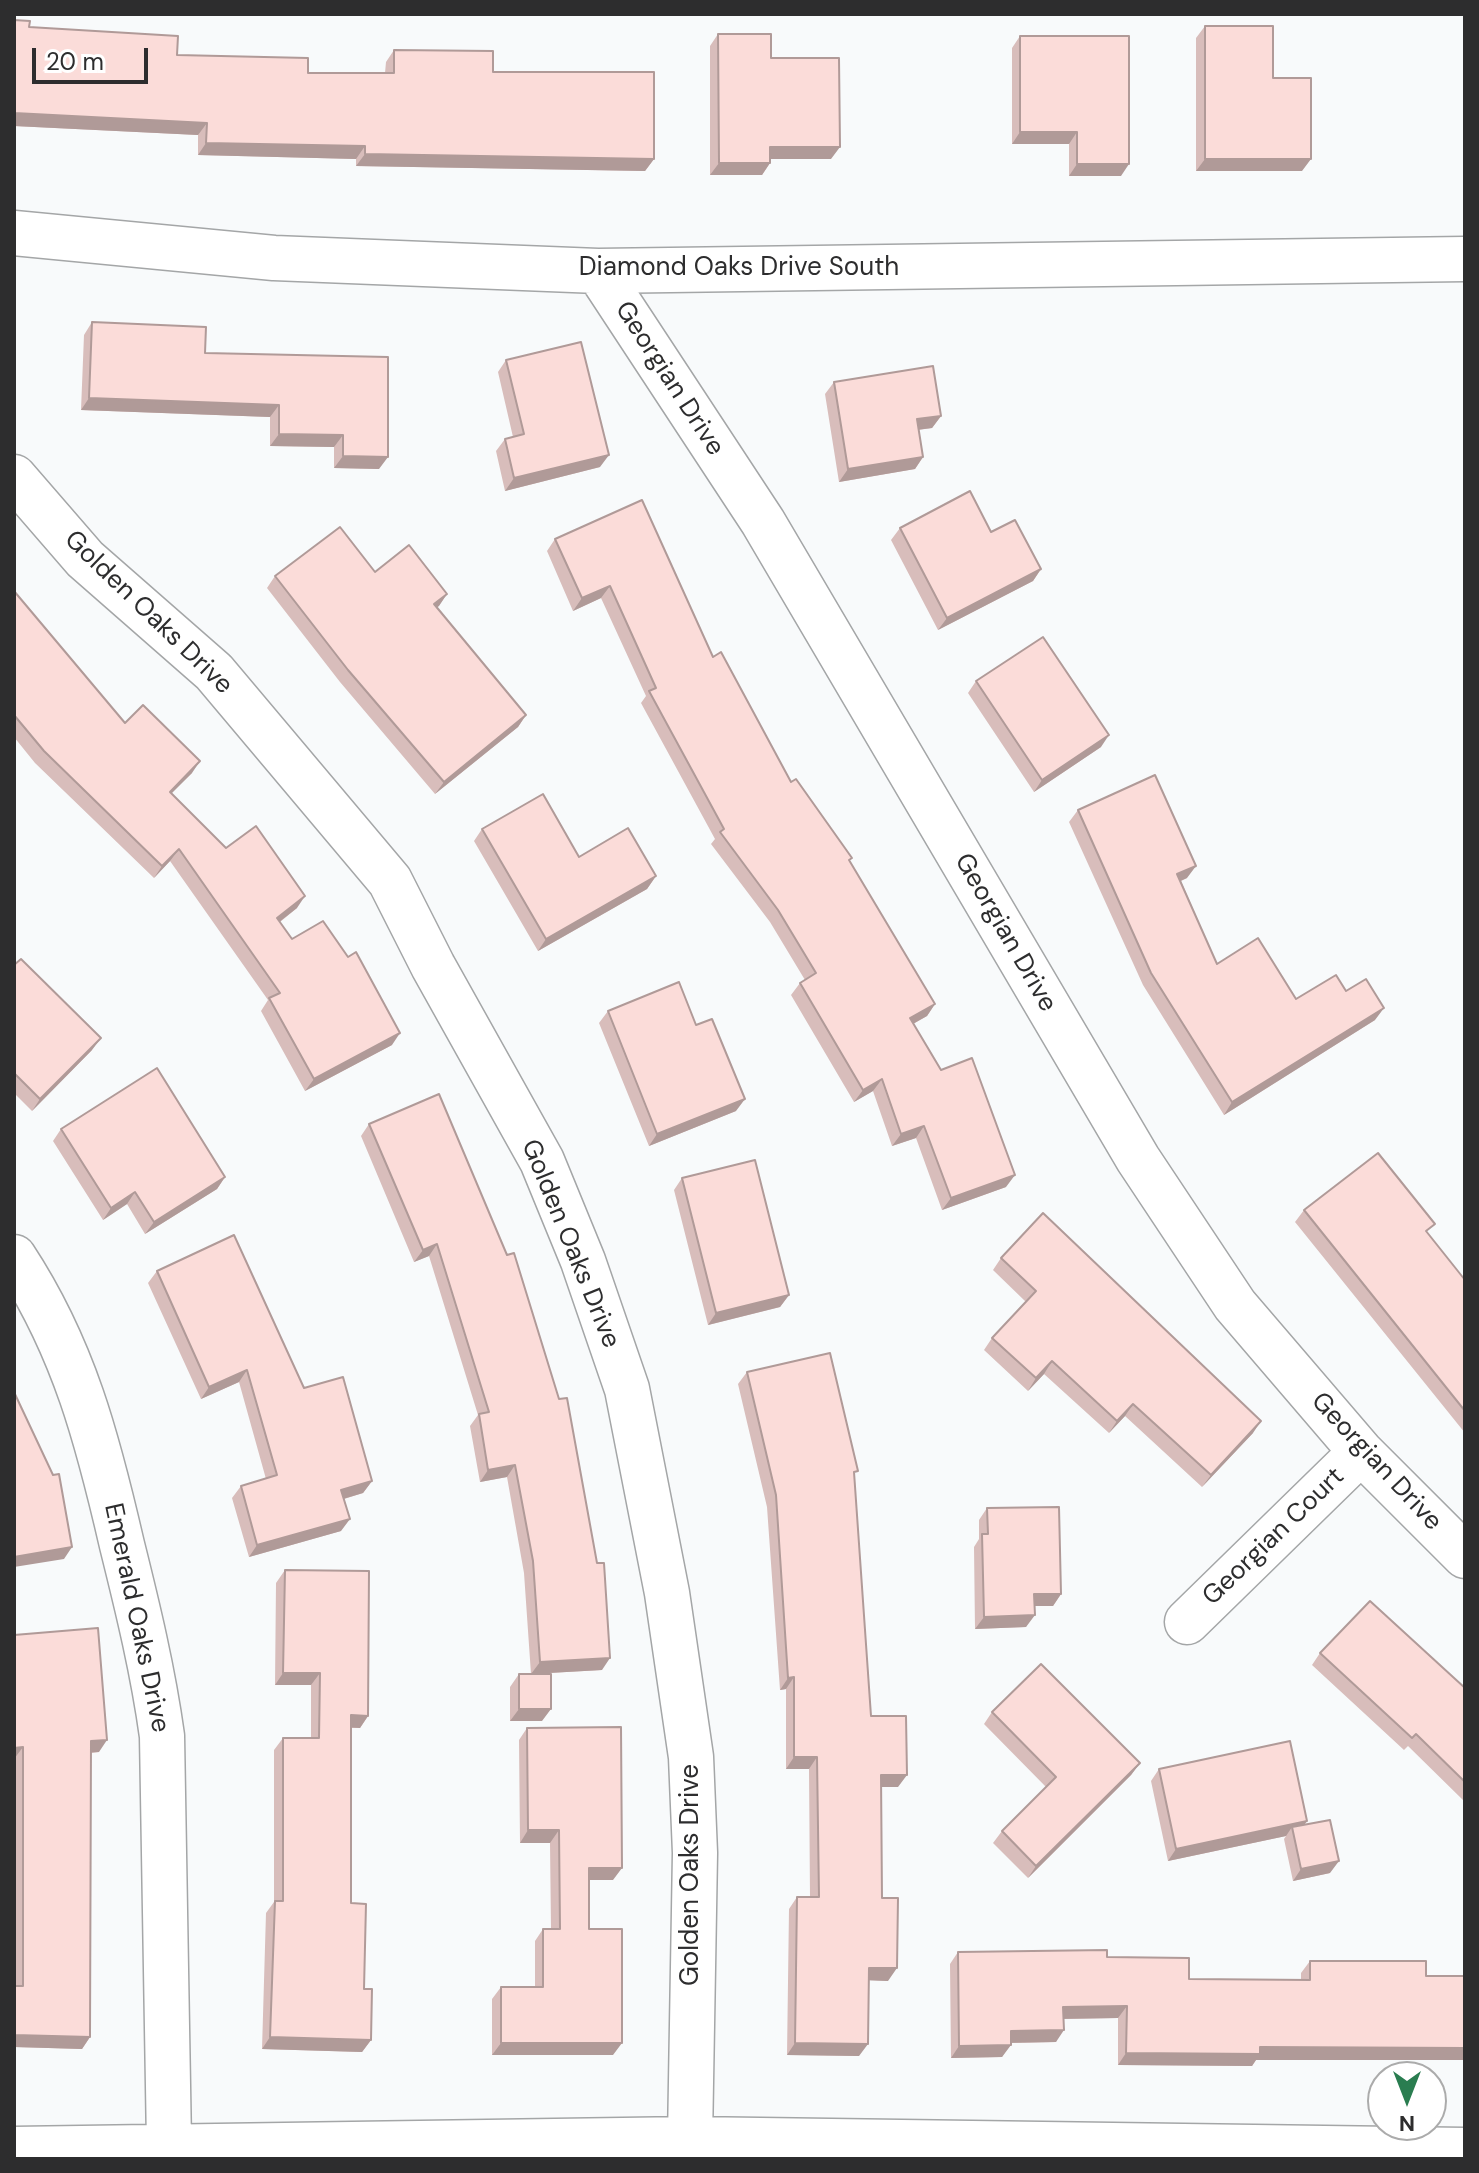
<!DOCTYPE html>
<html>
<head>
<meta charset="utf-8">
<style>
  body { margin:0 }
  #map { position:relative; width:1479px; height:2173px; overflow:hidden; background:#f8fafb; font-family:"DM Sans",sans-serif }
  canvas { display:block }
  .frame { position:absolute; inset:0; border:16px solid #2d2d2e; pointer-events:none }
  .north { position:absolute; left:1367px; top:2061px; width:80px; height:80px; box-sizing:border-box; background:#fff; border:2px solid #ababab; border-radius:50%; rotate:180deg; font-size:22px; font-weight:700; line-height:32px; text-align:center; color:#2d2d2e }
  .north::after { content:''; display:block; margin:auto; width:28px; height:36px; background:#2a7d50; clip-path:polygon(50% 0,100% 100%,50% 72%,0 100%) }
  .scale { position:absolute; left:32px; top:48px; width:116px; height:36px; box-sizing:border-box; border:4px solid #2d2d2e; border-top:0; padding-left:10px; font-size:24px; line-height:28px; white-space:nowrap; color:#2d2d2e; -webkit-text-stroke:6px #fff; paint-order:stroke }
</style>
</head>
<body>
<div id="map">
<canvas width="1479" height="2173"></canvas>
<div class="frame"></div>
<div class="north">N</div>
<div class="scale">20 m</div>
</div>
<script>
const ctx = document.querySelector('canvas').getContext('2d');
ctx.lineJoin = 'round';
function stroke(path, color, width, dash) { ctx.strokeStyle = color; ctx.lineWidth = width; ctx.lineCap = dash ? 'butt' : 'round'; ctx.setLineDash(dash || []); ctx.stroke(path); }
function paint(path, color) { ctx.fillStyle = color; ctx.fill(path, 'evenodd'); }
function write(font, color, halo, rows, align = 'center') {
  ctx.font = font + ' "DM Sans",sans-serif'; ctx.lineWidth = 8; ctx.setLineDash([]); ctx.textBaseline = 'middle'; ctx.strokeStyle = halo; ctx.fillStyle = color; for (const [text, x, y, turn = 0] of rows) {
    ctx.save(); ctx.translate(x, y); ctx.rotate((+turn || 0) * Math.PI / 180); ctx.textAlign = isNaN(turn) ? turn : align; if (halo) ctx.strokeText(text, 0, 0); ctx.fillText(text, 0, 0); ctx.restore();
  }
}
const minor = new Path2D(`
  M14 233 274 258 598 271 1465 259
  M598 271 763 522 1138 1159 1235 1305 1361 1452 1465 1556
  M14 477 85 559 214 672 390 881 433 966 542 1161 583 1261 627 1389 667 1593 691 1757 695 1853 690 2139
  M14 1257C74 1348 98 1441 122 1545 138 1609 153 1671 162 1736L169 2144
  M1187 1622 1361 1452
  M14 2149 690 2139 1465 2150`);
stroke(minor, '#a4a6a7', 47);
stroke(minor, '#fff', 44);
paint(new Path2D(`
  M14 20 29 27 177 55 308 73H385L386 62 394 50 493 72 654 159 645 171 356 166V159L198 155V135L14 126Z
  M1205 26 1273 78 1302 171H1196V38Z
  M718 34 771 58 831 159H770V163L762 175H710V46Z
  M1020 36 1121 176H1069V144H1012V48Z
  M92 322 205 353 388 357 379 469 334 468V447L270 446V417L81 410 84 335Z
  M506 360 600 467 505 491 496 451 505 439 513 437 498 372Z
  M834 382 941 416 932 428 918 430 923 457 915 469 839 482 825 394Z
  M900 528 991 532 1041 569 1033 581 938 630 891 540Z
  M555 539 713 657 791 782 850 862 935 1004 927 1016 913 1024 1006 1187 942 1210 916 1138 892 1146 873 1091 854 1102 791 995 800 983 805 980 770 922 711 844 715 839 641 703 646 696 601 598 573 611 547 551Z
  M375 572 447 594 437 608 526 715 518 727 435 794 340 682 267 588 275 576Z
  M14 591 125 723 192 773 171 793 226 848 297 908 280 922 292 939 392 1045 305 1091 261 1011 268 1000 170 861 154 878 35 763 14 737Z
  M976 681 1101 747 1034 792 968 693Z
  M1078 810 1187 878 1181 881 1217 964 1296 999 1346 991 1375 1020 1224 1115 1143 985 1069 822Z
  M482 829 579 857 656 876 647 889 538 951 474 841Z
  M14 965 92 1050 32 1111 14 1093Z
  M608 1011 696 1025 736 1111 649 1146 599 1023Z
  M439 1094 602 1670 531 1674 524 1573 507 1477 480 1482 470 1426 478 1415 429 1256 414 1262 361 1136 369 1124Z
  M61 1129 225 1177 217 1189 145 1234 127 1204 103 1220 53 1141Z
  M682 1178 789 1295 780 1307 708 1325 674 1190Z
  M1304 1210 1428 1234 1465 1280V1433L1295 1222Z
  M1001 1258 1253 1433 1202 1487 1125 1416 1109 1433 1044 1374 1028 1391 984 1350 992 1338 1026 1302 993 1270Z
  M157 1271 304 1388 372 1481 363 1493 344 1499 341 1531 249 1557 232 1498 241 1486 266 1479 239 1382 201 1399 148 1283Z
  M747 1372 854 1475 871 1716 898 1787H881L882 1898 888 1981 869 1980 859 2056 787 2055 789 1909 797 1897H810L809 1769H786V1689L780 1690 767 1507 738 1384Z
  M987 1508 1061 1594 1053 1606H1035L1026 1627 975 1629 974 1547 979 1539V1520Z
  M285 1570 368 1716 360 1728H351V1903L371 2040 362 2052 262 2049 266 1913 274 1902V1750L283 1738H311V1685H275L276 1583Z
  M14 1635 99 1752 91 1753 90 2037 82 2049 14 2047Z
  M1320 1653 1465 1688V1802L1408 1746 1404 1750 1312 1665Z
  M519 1674 542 1721H510V1687Z
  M992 1712 1140 1763 1131 1775 1028 1878 993 1843 1002 1831 1046 1787 984 1724Z
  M527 1728 613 1880H589V1929L613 2055H492V1999L501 1987H535V1941L543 1929H551L550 1843H520L519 1740Z
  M1159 1769 1305 1825 1330 1873 1293 1881 1284 1839 1286 1836 1168 1861 1151 1781Z
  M958 1952 1107 1957 1189 1979 1301 1980V1973L1310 1961 1426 1976H1465V2060H1256L1252 2066 1118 2065V2018L1064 2019 1056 2042 1011 2043 1002 2057 951 2058 950 1964Z`), '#d8bdbb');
paint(new Path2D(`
  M14 113 207 123 198 135 14 126Z
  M1020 132H1077L1069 144H1012Z
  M206 143 365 146 356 159 198 155Z
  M770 147H840L831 159H762Z
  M365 154 654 159 645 171 356 166Z
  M1205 159H1311L1302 171H1196Z
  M719 163H770L762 175H710Z
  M1077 164H1129L1121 176H1069Z
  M89 398 279 405 270 417 81 410Z
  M941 416 932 428 908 431 917 419Z
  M279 434 343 435 334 447 270 446Z
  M609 455 600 467 505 491 514 478Z
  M343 456 388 457 379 469 334 468Z
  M923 457 915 469 839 482 848 469Z
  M1041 569 1033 581 938 630 947 618Z
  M610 586 601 598 573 611 582 598Z
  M447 594 439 606 425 616 434 604Z
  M526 715 518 727 435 794 444 782Z
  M1109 735 1101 747 1034 792 1042 780Z
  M200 761 192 773 161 804 170 792Z
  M179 849 170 861 154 878 162 866Z
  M1196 866 1187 878 1169 886 1177 874Z
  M656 876 647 889 538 951 546 939Z
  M305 896 297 908 269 930 277 918Z
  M935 1004 927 1016 902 1030 910 1018Z
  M1384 1008 1375 1020 1224 1115 1232 1102Z
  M400 1033 392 1045 305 1091 314 1079Z
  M101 1038 92 1050 32 1111 40 1099Z
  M882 1079 873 1091 854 1102 863 1090Z
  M745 1099 736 1111 649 1146 657 1134Z
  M924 1126 916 1138 892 1146 901 1134Z
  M1015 1175 1006 1187 942 1210 951 1198Z
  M225 1177 217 1189 145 1234 154 1222Z
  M135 1192 127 1204 103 1220 111 1208Z
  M437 1244 429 1256 414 1262 423 1250Z
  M789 1295 780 1307 708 1325 716 1313Z
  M1052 1361 1044 1374 1028 1391 1036 1378Z
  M247 1370 239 1382 201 1399 209 1387Z
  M1133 1404 1125 1416 1109 1433 1117 1421Z
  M1261 1421 1253 1433 1202 1487 1211 1475Z
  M515 1465 507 1477 480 1482 488 1470Z
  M372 1481 363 1493 333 1502 341 1490Z
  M350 1519 341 1531 249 1557 257 1545Z
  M72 1547 64 1559 14 1567V1557Z
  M1034 1594H1061L1053 1606H1026Z
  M1035 1615 1026 1627 975 1629 984 1617Z
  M610 1658 602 1670 531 1674 540 1662Z
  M283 1673H320L311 1685H275Z
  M794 1677 786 1689 780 1690 788 1678Z
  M519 1709H551L542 1721H510Z
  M351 1715 368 1716 360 1728 343 1727Z
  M107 1740 99 1752 83 1753 91 1741Z
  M23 1747 14 1759V1748Z
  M794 1757H817L809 1769H786Z
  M1140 1763 1131 1775 1028 1878 1036 1866Z
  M881 1775H907L898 1787H872Z
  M1307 1821 1299 1833 1292 1827 1286 1836 1168 1861 1176 1849Z
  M528 1830H559L550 1843H520Z
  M1339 1861 1330 1873 1293 1881 1301 1869Z
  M589 1868H622L613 1880H580Z
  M869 1968H897L888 1981 860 1980Z
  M1127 2006 1118 2018 1055 2019 1063 2007Z
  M1064 2030 1056 2042 1002 2043 1011 2031Z
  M14 2035 90 2037 82 2049 14 2047Z
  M270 2037 371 2040 362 2052 262 2049Z
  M501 2043H622L613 2055H492Z
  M795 2043 868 2044 859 2056 787 2055Z
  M1011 2045 1002 2057 951 2058 959 2046Z
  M1260 2047 1465 2048V2060H1256L1252 2066 1118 2065 1126 2053Z`), '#b09a98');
const building = new Path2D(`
  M14 20 30 21 29 27 178 36 177 55 308 58V73H394V50L493 51V72H654V159L365 154V146L206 143 207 123 14 113Z
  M1205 26H1273V78H1311V159H1205Z
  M718 34H771V58H839L840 147H770V163H719Z
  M1020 36H1129V164H1077V132H1020Z
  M92 322 206 327 205 353 388 357V457L343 456V435L279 434V405L89 398Z
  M581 342 609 455 514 478 505 439 524 434 506 360Z
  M933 366 941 416 917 419 923 457 848 469 834 382Z
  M970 491 991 532 1015 520 1041 569 947 618 900 528Z
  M642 500 713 657 721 652 791 782 796 779 852 858 849 860 935 1004 910 1018 941 1070 972 1058 1015 1175 951 1198 924 1126 901 1134 882 1079 863 1090 800 983 816 973 778 910 720 832 724 829 649 691 656 688 610 586 582 598 555 539Z
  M340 527 375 572 409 545 447 594 434 604 526 715 444 782 348 670 275 576Z
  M14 591 125 723 143 705 200 761 170 792 226 848 256 826 305 896 277 918 292 939 323 921 348 957 356 952 400 1033 314 1079 269 998 280 993 179 849 162 866 44 751 14 715Z
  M1043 637 1109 735 1042 780 976 681Z
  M1155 775 1196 866 1177 874 1217 964 1258 938 1296 999 1336 975 1346 991 1366 979 1384 1008 1232 1102 1151 973 1078 810Z
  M543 794 579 857 628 828 656 876 546 939 482 829Z
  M21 959 101 1038 40 1099 14 1073V965Z
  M679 982 696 1025 712 1019 745 1099 657 1134 608 1011Z
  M157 1068 225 1177 154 1222 135 1192 111 1208 61 1129Z
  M439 1094 507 1255 514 1253 559 1399 567 1398 597 1563H604L610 1658 540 1662 533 1561 515 1465 488 1470 479 1414 489 1412 437 1244 423 1250 369 1124Z
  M1378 1153 1435 1224 1426 1231 1465 1280V1411L1304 1210Z
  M755 1160 789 1295 716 1313 682 1178Z
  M1043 1213 1261 1421 1211 1475 1133 1404 1117 1421 1052 1361 1036 1378 992 1338 1036 1291 1001 1258Z
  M234 1235 304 1388 343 1377 372 1481 341 1490 350 1519 257 1545 241 1486 277 1475 247 1370 209 1387 157 1271Z
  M830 1353 858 1471 854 1472 871 1716H906L907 1775H881L882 1898H898L897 1968H869L868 2044 795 2043 797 1897H819L817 1757H794V1677L788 1678 776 1495 747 1372Z
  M14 1392 53 1475 59 1474 72 1547 14 1557Z
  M1059 1507 1061 1594H1034L1035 1615 984 1617 982 1534H988L987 1508Z
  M285 1570 369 1571 368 1716 351 1715V1903L366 1904 364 1989H372L371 2040 270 2037 275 1901H283V1738H319L320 1673H283Z
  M1370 1601 1465 1688V1782L1416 1734 1412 1738 1320 1653Z
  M98 1628 107 1740 91 1741 90 2037 14 2035V1986H23V1747L14 1748V1635Z
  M1041 1664 1140 1763 1036 1866 1002 1831 1056 1777 992 1712Z
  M519 1674H551V1709H519Z
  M621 1727 622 1868H589V1929H622V2043H501V1987H543V1929H560L559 1830H528L527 1728Z
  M1290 1741 1307 1821 1176 1849 1159 1769Z
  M1330 1820 1339 1861 1301 1869 1292 1827Z
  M1107 1950V1957L1189 1958V1979L1310 1980V1961H1426V1976H1465V2048L1260 2047V2054L1126 2053 1127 2006 1063 2007 1064 2030 1011 2031V2045L959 2046 958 1952Z`);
paint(building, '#fbdcd9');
stroke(building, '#b09a98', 2);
write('26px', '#2d2d2e', '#fff', [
  ["Diamond Oaks Drive South",739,268],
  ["Georgian Drive",669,379,57],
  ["Golden Oaks Drive",148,613,44],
  ["Georgian Drive",1005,933,60],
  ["Golden Oaks Drive",570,1244,68],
  ["Georgian Drive",1376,1462,47],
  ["Georgian Court",1274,1537,-44],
  ["Emerald Oaks Drive",136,1618,78],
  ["Golden Oaks Drive",691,1875,-90]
]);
</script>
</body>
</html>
